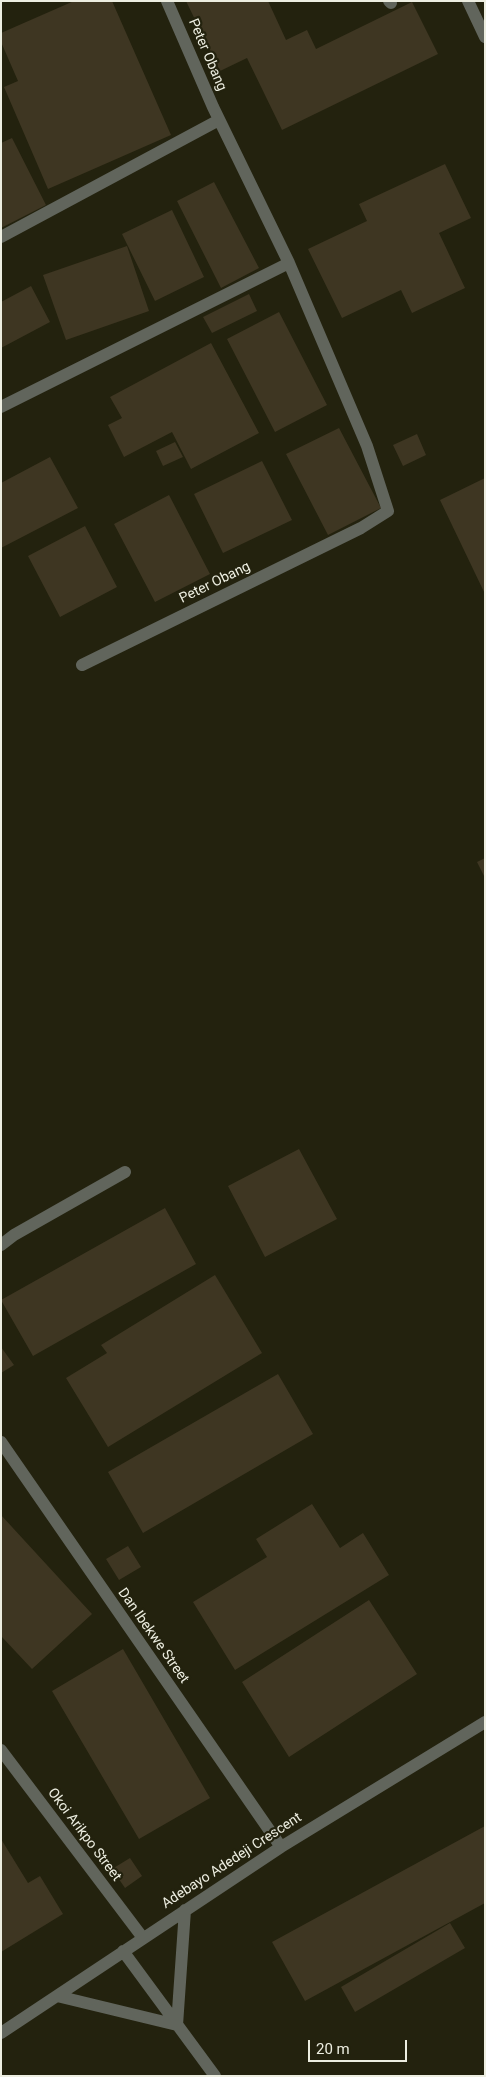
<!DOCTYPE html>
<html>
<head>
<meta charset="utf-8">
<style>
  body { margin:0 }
  #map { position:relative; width:486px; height:2077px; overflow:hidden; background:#23220e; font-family:Roboto,sans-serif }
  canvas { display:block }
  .frame { position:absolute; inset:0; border:2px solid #edeee1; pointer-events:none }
  .scale { position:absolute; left:308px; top:2040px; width:99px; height:22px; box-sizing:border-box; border:2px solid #edeee1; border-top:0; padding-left:6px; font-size:15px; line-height:18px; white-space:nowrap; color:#edeee1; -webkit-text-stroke:4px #23220e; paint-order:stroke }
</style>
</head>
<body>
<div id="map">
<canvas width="486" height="2077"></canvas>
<div class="frame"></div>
<div class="scale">20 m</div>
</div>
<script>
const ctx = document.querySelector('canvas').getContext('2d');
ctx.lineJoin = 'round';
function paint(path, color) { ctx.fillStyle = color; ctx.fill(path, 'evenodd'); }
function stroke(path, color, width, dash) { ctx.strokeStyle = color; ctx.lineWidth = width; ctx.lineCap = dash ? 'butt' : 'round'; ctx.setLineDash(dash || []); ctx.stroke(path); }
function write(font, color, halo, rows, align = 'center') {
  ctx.font = font + ' Roboto,sans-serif'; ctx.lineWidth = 4.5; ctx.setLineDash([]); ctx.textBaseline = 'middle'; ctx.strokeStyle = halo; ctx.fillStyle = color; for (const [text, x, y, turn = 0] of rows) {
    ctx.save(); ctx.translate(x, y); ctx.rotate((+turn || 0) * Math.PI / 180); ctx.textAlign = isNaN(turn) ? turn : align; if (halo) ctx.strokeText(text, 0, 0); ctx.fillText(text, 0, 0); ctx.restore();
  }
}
paint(new Path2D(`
  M74 1H112L171 135 48 189 4 87 18 81 1 42V33Z
  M186 1H268L286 40 307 30 316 49 412 2 438 54 282 130 247 58 220 71Z
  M12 138 46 205 1 228V143Z
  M445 164 471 218 439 233 465 288 412 313 401 290 342 318 308 249 367 221 359 204Z
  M214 182 259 268 221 288 177 201Z
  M172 210 204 277 155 301 122 234Z
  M127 246 149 311 66 340 43 275Z
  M31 286 50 322 1 348V302Z
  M249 294 257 311 212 333 203 317Z
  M279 312 327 405 275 432 227 339Z
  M211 343 259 433 191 469 172 432 124 457 108 425 122 418 110 397Z
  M339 428 381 508 328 535 286 454Z
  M417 434 426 455 403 466 393 445Z
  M175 442 183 457 163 466 156 451Z
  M50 457 78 508 1 548V483Z
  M262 461 292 520 223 553 194 494Z
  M485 478V594L440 500Z
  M169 495 210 574 155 602 114 524Z
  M85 526 117 587 60 617 28 556Z
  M485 858V878L477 862Z
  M299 1149 337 1219 265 1257 228 1186Z
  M165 1208 196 1264 33 1356 1 1300Z
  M215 1275 262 1353 108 1447 66 1378 107 1353 101 1345Z
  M1 1347 14 1365 1 1373Z
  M278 1374 313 1434 143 1533 108 1472Z
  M312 1504 340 1548 363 1533 389 1575 235 1670 193 1602 267 1557 256 1539Z
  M1 1515 92 1614 32 1669 1 1636Z
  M128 1546 141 1567 119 1580 106 1559Z
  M369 1600 417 1674 289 1757 242 1682Z
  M123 1649 210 1798 139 1839 52 1691Z
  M485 1826V1903L305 2001 272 1942Z
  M1 1839 28 1883 40 1876 63 1914 1 1952Z
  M130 1858 142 1876 125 1888 112 1869Z
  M450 1923 465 1948 355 2012 341 1987Z`), '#3e3622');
stroke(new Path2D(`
  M389 1 391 3
  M468 1 485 37
  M1 237 219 120
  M1 407 289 263
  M82 665 361 528 388 511 367 446 289 263 213 107 167 1
  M1 1245 14 1235 125 1172
  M1 1442 281 1847
  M1 1750 143 1938
  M123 1951 215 2076
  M57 1996 177 2025 185 1910
  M1 2033 281 1847 485 1722`), '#61655c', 12);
write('14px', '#edeee1', '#23220e', [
  ["Peter Obang",207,55,67],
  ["Peter Obang",215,583,-26],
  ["Dan Ibekwe Street",153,1636,55],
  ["Okoi Arikpo Street",84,1835,53],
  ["Adebayo Adedeji Crescent",232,1861,-33]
]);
</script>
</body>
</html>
